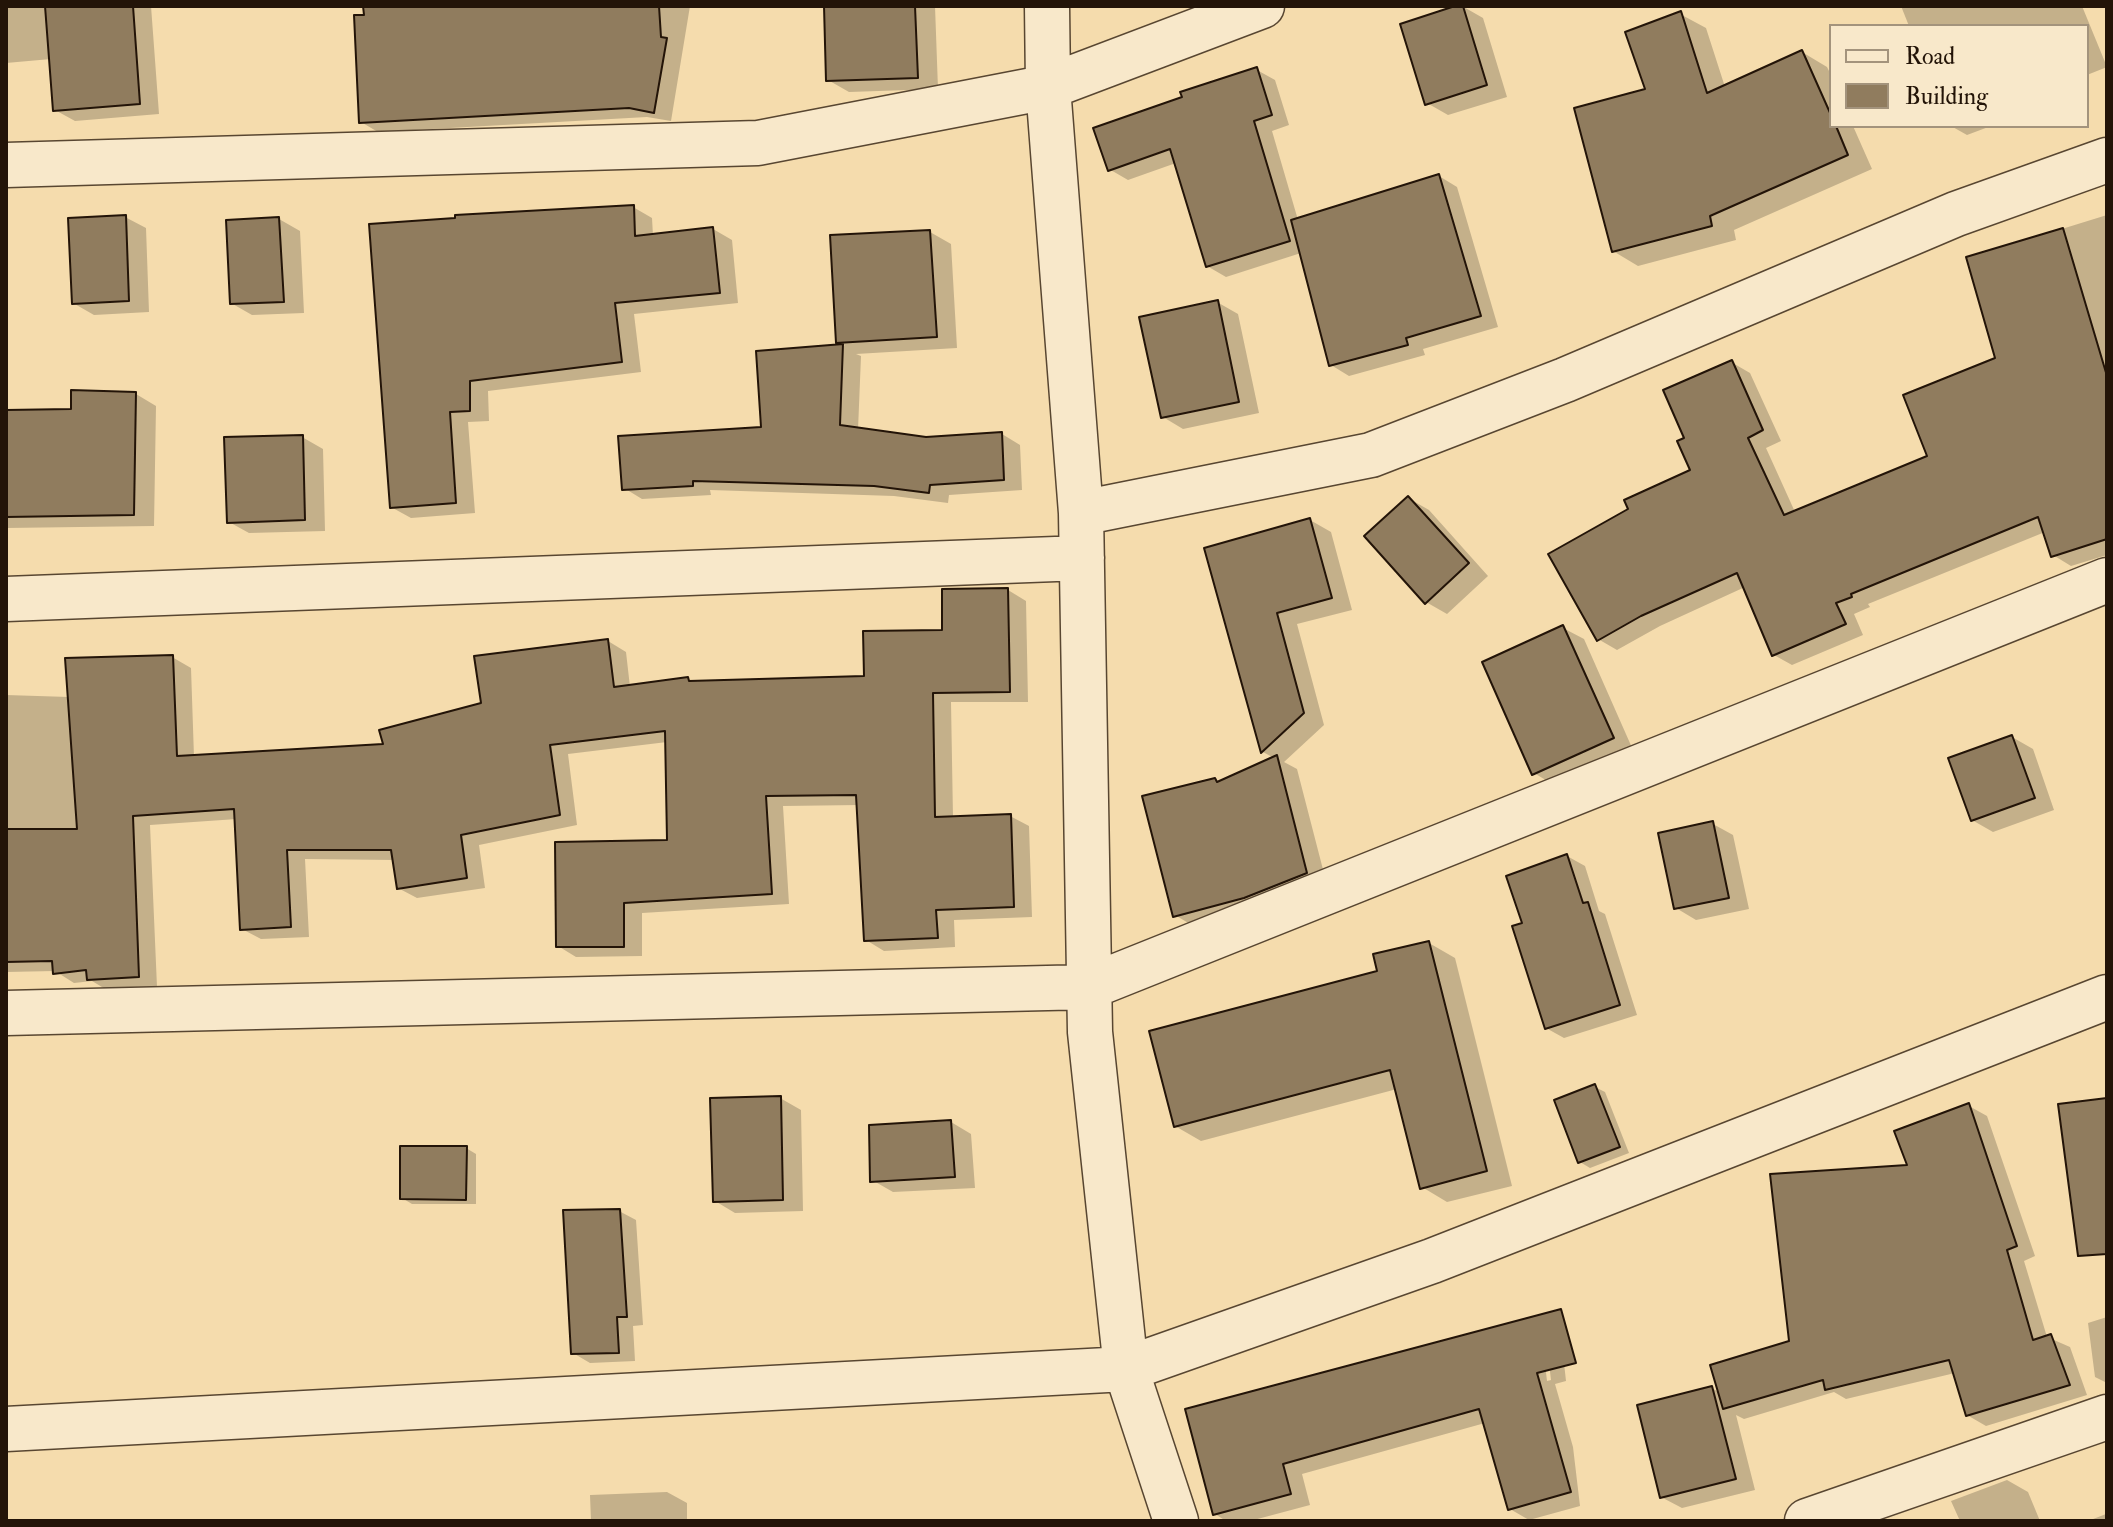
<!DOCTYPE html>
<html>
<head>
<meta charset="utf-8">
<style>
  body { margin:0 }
  #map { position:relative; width:2113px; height:1527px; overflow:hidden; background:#f5dcad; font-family:"IM FELL Double Pica",serif }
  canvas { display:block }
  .frame { position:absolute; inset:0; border:8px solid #231408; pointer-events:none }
  .legend { position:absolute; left:1829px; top:24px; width:260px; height:104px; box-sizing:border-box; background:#f8e8ca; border:2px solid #a3937c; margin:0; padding:10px 14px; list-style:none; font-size:24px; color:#231408 }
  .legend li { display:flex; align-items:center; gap:16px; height:40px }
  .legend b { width:40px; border:2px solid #a3937c }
</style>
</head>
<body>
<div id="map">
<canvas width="2113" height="1527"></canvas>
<div class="frame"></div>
<ul class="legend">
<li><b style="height:10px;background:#f8e8ca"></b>Road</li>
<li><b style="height:22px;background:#907c5e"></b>Building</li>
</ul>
</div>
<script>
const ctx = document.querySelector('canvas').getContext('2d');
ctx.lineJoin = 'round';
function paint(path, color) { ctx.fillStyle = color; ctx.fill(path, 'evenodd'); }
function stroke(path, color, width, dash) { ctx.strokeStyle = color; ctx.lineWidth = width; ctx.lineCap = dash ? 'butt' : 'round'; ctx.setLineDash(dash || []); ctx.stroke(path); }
paint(new Path2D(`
  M6 6H151L159 114 75 121 55 110 51 59 6 63Z
  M366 6H690L671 121 647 117 378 132 361 122Z
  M825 6H935L938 89 849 92 828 80Z
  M1462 6 1483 18 1507 97 1448 115 1427 103Z
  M1901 6H2082L2107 67 2087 75V26H1909Z
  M1680 14 1706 28 1725 87 1802 52 1827 67 1831 75V126H1853L1872 169 1734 230 1736 240 1638 266 1613 251Z
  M1257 70 1275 80 1289 125 1272 131 1298 220 1439 176 1457 187 1498 327 1423 349 1425 355 1349 376 1331 365 1301 253 1226 277 1207 266 1176 163 1128 180 1109 169Z
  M1951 126H1991L1967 135Z
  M633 207 652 218 653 236 713 229 732 240 738 303 634 314 641 372 488 391 489 421 468 422 475 513 411 518 391 507 372 226Z
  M2107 215V555L2071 566 2053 555 2045 532 1868 604 1870 607 1854 614 1863 635 1792 665 1774 655 1745 587 1660 626 1617 650 1598 639 1693 471 1687 439 1731 362 1750 373 1781 441 1766 448 1795 512 1929 457 1998 359 1968 258Z
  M125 217 146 228 149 312 94 315 73 303Z
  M279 219 300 231 304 313 252 315 231 303Z
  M930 232 951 244 957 348 856 354 861 356 858 430 926 439 1002 434 1020 445 1022 490 949 495 948 503 894 496 710 490 711 495 642 499 624 488 763 428 758 353 845 346 838 342Z
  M1217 302 1238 314 1259 413 1183 429 1163 417Z
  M136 394 156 406 154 526 6 528V518L62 515 6 514V412L73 411Z
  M302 437 323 449 325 531 249 533 229 522Z
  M1408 498 1429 510 1488 576 1447 614 1426 602Z
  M1310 520 1331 532 1352 610 1297 624 1324 725 1284 762 1297 769 1327 885 1195 927 1175 915 1214 780 1220 783 1274 758 1263 752 1207 549Z
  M1008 590 1026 601 1028 702H951L953 818 1010 816 1029 826 1032 917 954 920 955 947 884 951 866 940 859 805 783 806 789 904 642 913V956L576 957 558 946 669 842 667 742 568 754 577 825 479 845 485 888 417 898 398 888 394 860 305 859 309 937 261 939 242 929 237 819 150 825 157 987 107 990 92 981 74 983 55 971 6 972V695L69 697 172 657 191 668 194 757 385 746 483 704 608 641 626 652 630 687 688 679 695 683 866 678Z
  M1563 628 1584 639 1633 750 1554 785 1534 773Z
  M2012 737 2033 749 2054 810 1993 832 1972 820Z
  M1713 824 1733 835 1749 909 1696 920 1676 908Z
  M1567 856 1585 866 1599 911 1605 914 1637 1015 1564 1038 1546 1028 1525 924Z
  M1429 943 1455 958 1512 1186 1447 1202 1422 1187 1397 1089 1201 1141 1175 1126 1379 973Z
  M1595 1087 1605 1092 1629 1153 1590 1168 1580 1162Z
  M780 1098 801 1110 803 1211 735 1213 715 1201Z
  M1969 1106 1987 1116 2035 1256 2024 1261 2047 1337 2070 1347 2087 1395 1986 1426 1967 1415 1955 1373 1846 1399 1834 1392 1744 1419 1736 1415 1755 1490 1682 1508 1661 1497 1712 1388 1720 1393 1791 1343 1910 1166Z
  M951 1122 971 1134 975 1188 893 1192 872 1180Z
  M466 1148 476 1154V1204H412L402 1198Z
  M619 1211 636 1220 643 1325 633 1326 635 1361 590 1363 573 1353Z
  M1541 1316 1560 1327 1566 1381 1555 1384 1573 1447 1580 1506 1529 1520 1510 1509 1485 1423 1302 1474 1310 1505 1250 1521H1226L1215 1514 1188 1411ZM1541 1329H1545L1551 1380 1547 1381Z
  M2107 1317V1383L2095 1377 2088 1323Z
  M2007 1480 2028 1492 2040 1521H1960L1951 1501Z
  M667 1492 687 1503V1521H591L590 1495Z
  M2106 1514 2107 1521H2088Z`), '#0003');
const building = new Path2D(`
  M45 6H133L140 104 53 111Z
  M363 6H659L661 37 667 38 654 113 629 108 359 123 354 15H364Z
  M824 6H915L918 78 826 81Z
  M1455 6H1463L1487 85 1425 105 1400 24Z
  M1681 11 1707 93 1802 50 1831 115V126H1836L1848 155 1710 216 1712 226 1612 252 1574 108 1645 89 1625 32Z
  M1257 67 1272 115 1254 121 1290 241 1206 267 1170 149 1108 171 1093 128 1182 97 1180 92Z
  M1439 174 1481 316 1406 338 1408 345 1329 366 1291 220Z
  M634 205 635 236 713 227 720 293 615 303 622 362 470 381V411L450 412 456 503 390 508 369 224 455 218V215Z
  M126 215 129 301 72 304 68 218Z
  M279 217 284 302 230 304 226 220Z
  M2063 228 2107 376V539L2051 557 2038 517 1851 594 1852 597 1836 603 1846 624 1772 656 1737 573 1641 616 1597 641 1548 554 1628 509 1624 500 1690 470 1677 441 1684 438 1663 390 1732 360 1763 430 1748 438 1784 515 1927 456 1903 395 1995 358 1966 257Z
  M930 230 937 337 836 343 830 235Z
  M1218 300 1239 402 1161 418 1139 317Z
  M843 344 840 425 926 437 1002 432 1004 480 930 485 929 493 874 486 693 481V486L622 490 618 436 761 427 756 351Z
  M71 390 136 392 134 515 6 517V410L71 409Z
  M303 435 305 520 227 523 224 437Z
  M1408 496 1469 563 1425 604 1364 536Z
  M1310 518 1332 598 1277 613 1304 713 1261 753 1204 548Z
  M1008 588 1010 692 933 693 935 817 1011 814 1014 907 936 910 938 938 864 941 856 795 766 796 772 894 624 903V947H556L555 842 667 840 665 731 550 745 560 815 461 835 467 878 397 889 391 850H287L291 927 240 930 234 809 133 816 139 977 87 980 86 970 53 974 52 961 6 962V829H77L65 658 173 655 177 756 383 744 379 730 481 703 474 656 608 639 614 687 688 677 689 681 864 676 863 631 942 630V589Z
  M1563 625 1614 738 1532 775 1482 662Z
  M2012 735 2035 798 1971 821 1948 758Z
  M1277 755 1307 873 1244 898 1173 917 1142 796 1215 778 1217 782Z
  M1713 821 1729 898 1674 909 1658 833Z
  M1567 854 1583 903 1588 902 1620 1005 1545 1029 1512 926 1522 923 1506 876Z
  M1429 941 1487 1171 1420 1189 1390 1070 1174 1127 1149 1031 1377 971 1373 954Z
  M1595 1084 1620 1147 1578 1163 1554 1100Z
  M781 1096 783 1200 713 1202 710 1098Z
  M2107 1098V1254L2078 1256 2058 1104Z
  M1969 1103 2017 1246 2007 1250 2033 1340 2051 1334 2070 1385 1966 1416 1949 1360 1825 1390 1823 1380 1723 1409 1710 1365 1789 1341 1770 1174 1907 1165 1894 1131Z
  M951 1120 955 1177 870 1182 869 1125Z
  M400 1146H467L466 1200 400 1199Z
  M620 1209 627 1317H617L619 1353 571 1354 563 1210Z
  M1561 1309 1576 1363 1537 1373 1571 1492 1508 1510 1479 1409 1283 1464 1291 1494 1213 1515 1185 1409Z
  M1712 1386 1736 1479 1660 1498 1637 1405Z`);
paint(building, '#907c5e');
stroke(building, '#231408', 2);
const minor = new Path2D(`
  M1047 6 1048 87 1081 513 1090 1032 1126 1369 1176 1521
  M6 165 758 143 1048 87 1262 6
  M1081 513 1371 455 1565 380 1956 214 2107 160
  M6 599 1082 558
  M6 1013 1089 987 2107 580
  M6 1429 1126 1369 1432 1261 2107 997
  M1807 1521 2107 1417`);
stroke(minor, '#584631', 47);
stroke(minor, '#f8e8ca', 44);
</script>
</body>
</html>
